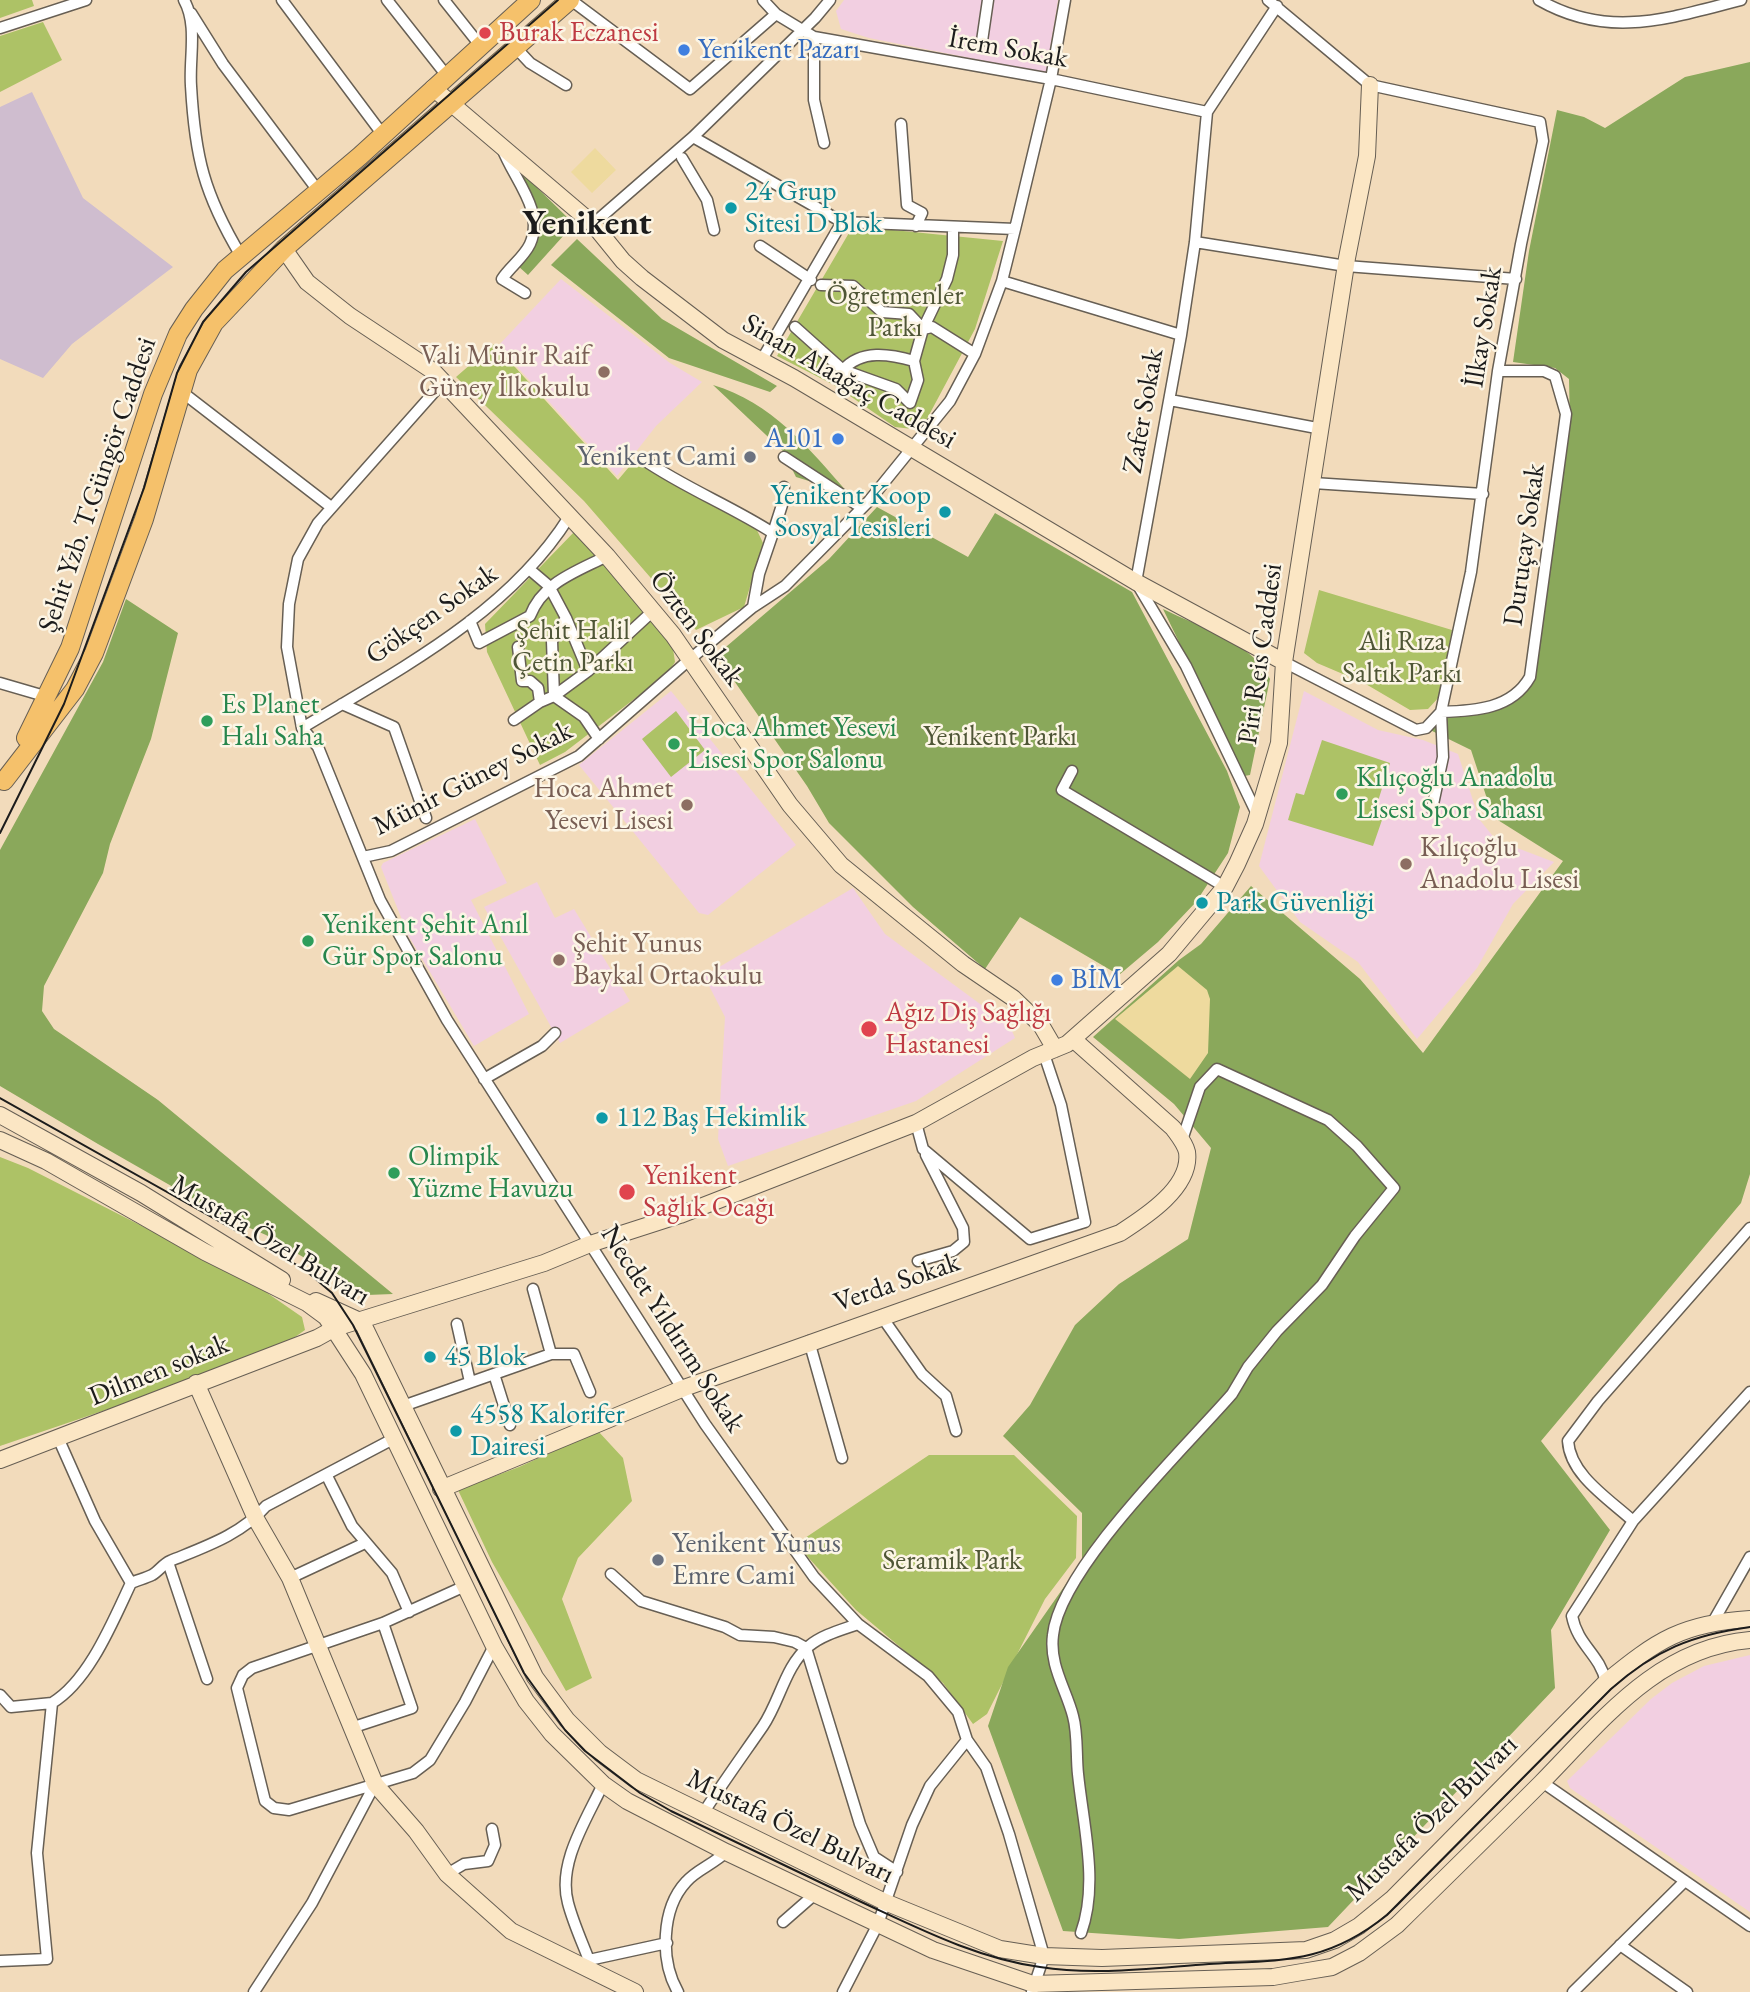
<!DOCTYPE html>
<html>
<head>
<meta charset="utf-8">
<style>
  body { margin:0 }
  canvas { display:block; background:#f2dbbb }
</style>
</head>
<body>
<canvas width="1750" height="1992"></canvas>
<script>
const ctx = document.querySelector('canvas').getContext('2d');
ctx.lineJoin = 'round';
function paint(path, color) { ctx.fillStyle = color; ctx.fill(path, 'evenodd'); }
function stroke(path, color, width, dash) { ctx.strokeStyle = color; ctx.lineWidth = width; ctx.lineCap = dash ? 'butt' : 'round'; ctx.setLineDash(dash || []); ctx.stroke(path); }
function write(font, color, halo, rows, align = 'center') {
  ctx.font = font + ' "EB Garamond",serif'; ctx.lineWidth = 5; ctx.setLineDash([]); ctx.textBaseline = 'middle'; ctx.strokeStyle = halo; ctx.fillStyle = color; for (const [text, x, y, turn = 0] of rows) {
    ctx.save(); ctx.translate(x, y); ctx.rotate((+turn || 0) * Math.PI / 180); ctx.textAlign = isNaN(turn) ? turn : align; if (halo) ctx.strokeText(text, 0, 0); ctx.fillText(text, 0, 0); ctx.restore();
  }
}
paint(new Path2D(`
  M844 0H1058L1046 73 869 38 841 29 836 11Z
  M561 279 670 363 702 382 656 426 617 476 498 346Z
  M671 691 796 845 708 915 699 913 579 765Z
  M1304 691 1378 730 1423 740 1458 754 1479 819 1496 840 1554 862 1513 904 1477 968 1417 1039 1358 962 1300 922 1259 866Z
  M475 819 507 883 471 900 529 1014 474 1046 408 935 381 867 383 863Z
  M537 882 555 918 574 909 630 1001 560 1043 484 907Z
  M853 888 885 934 1010 1026 1015 1038 916 1101 728 1166 718 1139 725 1017 704 976Z
  M1750 1655V1912L1570 1788 1567 1781 1651 1699 1672 1683 1704 1666Z`), '#f2cfe1');
paint(new Path2D(`
  M32 92 83 198 173 267 72 344 43 378 0 359V107Z`), '#cfbdcf');
paint(new Path2D(`
  M0 0H32L34 6 0 18Z
  M43 22 62 60 0 92V36Z
  M853 226 1003 241 975 329 921 430 895 427 834 385 777 356Z
  M494 344 618 480 634 461 685 491 708 498 756 528 763 543 744 607 696 630 584 501 456 377Z
  M575 531 672 642 675 662 667 674 565 752 540 765 487 652 485 624Z
  M1319 590 1452 630 1440 696 1428 709 1410 710 1364 683 1317 663 1304 653Z
  M676 711 705 750 671 777 642 739Z
  M1322 740 1390 763 1373 817 1382 820 1373 846 1288 820 1296 793 1304 795Z
  M0 1157 28 1168 250 1281 302 1317 305 1330 288 1342 129 1402 0 1446Z
  M598 1431 623 1458 632 1501 578 1558 562 1599 592 1678 566 1691 492 1562 458 1490 519 1467Z
  M929 1455H1014L1077 1516 1076 1558 1045 1599 987 1714 973 1724 943 1683 856 1610 796 1544Z`), '#adc266');
paint(new Path2D(`
  M1750 62V1174L1741 1203 1541 1441 1610 1530 1551 1630 1555 1688 1328 1927 1179 1939 1063 1931 988 1726 1008 1667 1082 1561V1513L1003 1436 1030 1405 1075 1325 1119 1284 1188 1239 1211 1148 1174 1104 1093 1037 1179 960 1201 944 1251 886 1360 979 1423 1053 1563 861 1493 817 1471 750 1426 728 1441 712 1507 699 1530 677 1570 427 1569 379 1555 368 1513 362 1529 251 1557 110 1584 117 1605 128 1685 77Z
  M509 160 574 224 528 275 518 266 541 229 529 195Z
  M577 239 662 319 777 386 770 392 669 358 551 265Z
  M713 385C771 402 809 448 848 493L796 477 783 451Z
  M877 507 968 557 995 513 1132 592 1227 771 1240 807 1228 853 1196 902 1158 942 1119 975 1020 917 985 969 913 907 829 823 807 786 719 659 720 652 829 559Z
  M126 599 178 633 151 739 110 844 103 873 44 986 42 1011 54 1029 158 1100 393 1294 367 1295 266 1235 229 1219 98 1144 0 1086V850L103 662Z
  M1163 609C1199 627 1252 642 1270 679L1250 775 1244 776Z`), '#8aa85b');
paint(new Path2D(`
  M595 148 616 170 592 193 571 172Z
  M1178 966 1207 990 1210 999 1208 1053 1190 1079 1115 1019Z`), '#eeda9e');
const street = new Path2D(`
  M184 0C198 25 189 58 191 86 195 157 204 194 241 256
  M282 0 383 135
  M387 0 447 76
  M444 0 479 44
  M571 0 690 89 776 14
  M763 0 776 14 814 37 1051 79 1207 112
  M1268 0 1370 85 1540 122 1543 141 1521 244 1498 371 1471 572 1441 712 1426 728 1416 730 1284 662
  M1539 0C1609 40 1669 18 1741 0
  M191 13 223 64 319 192
  M0 28 86 0
  M814 37V100L824 143
  M982 41 988 0
  M516 48 530 63 566 85
  M901 124 907 205 922 213 916 226
  M693 137 842 222
  M502 148C514 180 545 210 530 244 524 257 510 267 502 279L525 293
  M682 158 707 200 714 230
  M593 224 693 137 815 18 830 0
  M1195 242 1346 266 1516 279
  M760 246 811 280
  M1002 281 1181 335
  M821 285 853 286 882 312 909 314 923 329 932 327 975 354
  M795 327 843 370 896 389 910 403 918 380 914 361 923 329 947 279 953 255V227
  M761 361 842 222 1015 229 1051 79 1065 0
  M843 370C861 349 890 354 914 361
  M444 381 318 523 298 559 289 604 287 647 302 728 318 747 380 900 447 1020 705 1424 814 1577 858 1624 928 1676 958 1712 967 1740 986 1767 1009 1834 1044 1956 1032 1992
  M182 392 331 507
  M1170 400 1322 429
  M784 457 856 504
  M644 460C685 488 731 506 773 533L759 574 753 607
  M1313 483 1483 494
  M773 533 782 505 784 487
  M529 569 549 586 566 618 552 641 554 696 584 717 599 739
  M470 621 479 643 530 616C543 582 576 572 607 556
  M588 671 653 611
  M0 683 48 697
  M540 702 554 696 588 671 566 618
  M342 704 394 727 426 818
  M514 720 540 702 538 688 530 681H522L518 647
  M302 728C398 670 508 614 569 517
  M1072 771 1062 790 1225 887
  M1432 809 1443 757 1441 712C1475 711 1512 709 1530 677L1566 414 1555 376 1544 371H1498
  M1257 814 1186 666 1136 582 1181 335 1195 242 1207 112 1277 6
  M363 857 391 851 579 756 689 660 753 607 785 586 869 501 950 401 975 354 1002 281 1015 229
  M484 1079 542 1046 555 1033
  M916 1123 923 1149 1030 1239 1085 1222 1061 1105 1044 1054
  M918 1261 953 1251 964 1242 963 1228 926 1155
  M882 1317 922 1374 946 1396 956 1431
  M457 1324 470 1382
  M809 1341 842 1458
  M551 1354H574L590 1392
  M494 1374 510 1425
  M403 1406 551 1354 533 1289
  M327 1476 352 1526 392 1573 409 1612
  M1633 1521 1750 1392
  M168 1562 207 1679
  M611 1574 641 1601 725 1627 740 1635 774 1637 795 1642 806 1648 860 1824 874 1857 897 1872
  M290 1578 365 1543
  M131 1583C138 1580 146 1578 152 1575 159 1571 163 1564 170 1561 204 1547 241 1535 266 1506L393 1439
  M465 1586 383 1623 252 1668 243 1675 237 1688 265 1801 274 1808 289 1810 413 1773 430 1760 465 1702 494 1646
  M1713 1622 1750 1557
  M1606 1682C1599 1653 1578 1646 1572 1616L1633 1521C1609 1499 1570 1475 1568 1441L1598 1401 1750 1228
  M0 1695 11 1707 52 1703 37 1853 47 1959 0 1961
  M52 1703C89 1681 113 1621 131 1583L95 1521 59 1440
  M351 1728 412 1708 383 1623
  M1542 1782 1750 1926
  M702 1815C722 1784 743 1755 763 1726 780 1701 785 1666 809 1646 822 1635 841 1630 858 1624
  M447 1874 464 1864 488 1861 495 1845 492 1829
  M783 1922 815 1894
  M1081 1933C1099 1884 1083 1824 1078 1774 1076 1756 1078 1734 1073 1716 1066 1689 1049 1665 1053 1635 1060 1568 1186 1447 1232 1394L1248 1367 1277 1331 1322 1285 1355 1236 1394 1188 1357 1146 1328 1120 1217 1069 1200 1087 1182 1140
  M1620 1945 1687 1992
  M589 1960 667 1943
  M593 1971C585 1948 574 1926 568 1903 557 1863 587 1819 603 1784
  M254 1992 312 1903 375 1784
  M678 1992C660 1961 661 1909 686 1882 696 1870 714 1864 726 1852
  M843 1992 878 1924 912 1825 930 1786 967 1740
  M1573 1992 1685 1881`);
const secondary = new Path2D(`
  M433 88 593 224 623 261 642 278 723 340 794 378 1136 582 1284 662
  M284 249 307 282 350 316 433 371 607 556 673 635 790 805 841 865 963 964 1013 998 1041 1025 1055 1049
  M0 1115 141 1193 282 1280
  M0 1140 46 1161 205 1252 307 1303 326 1317 363 1374 494 1646 526 1701 552 1734 603 1784 627 1801 726 1852 933 1950 1033 1984 1273 1977 1302 1972 1332 1967 1359 1953 1397 1925C1445 1878 1493 1831 1541 1783 1602 1721 1657 1648 1750 1640
  M316 1301 362 1322 535 1677 567 1720 600 1753 636 1780 885 1902 1000 1949 1044 1956 1102 1958 1306 1950 1335 1940 1359 1926 1392 1899 1606 1682C1657 1640 1683 1623 1750 1619
  M196 1383 256 1519 290 1578 375 1784 416 1831 447 1874 511 1931 635 1992
  M0 1460 317 1338 335 1328 544 1263 590 1244 680 1215 916 1123 1033 1058 1067 1044 1169 954 1225 887 1237 864 1255 824 1279 743 1284 662 1347 258 1367 156 1370 85
  M441 1489 684 1388 1120 1233C1145 1217 1192 1187 1187 1152 1185 1143 1178 1135 1173 1128L1073 1039`);
const primary = new Path2D(`
  M26 738 70 648 153 394 178 334 194 309 225 270 360 156 531 0
  M4 781 75 689 94 653 144 519 188 370 214 323 284 249 570 0`);
stroke(street, '#675f54', 13);
stroke(secondary, '#675f54', 18);
stroke(primary, '#675f54', 20);
stroke(street, '#fff', 10);
stroke(secondary, '#fbe6c4', 16);
stroke(primary, '#f5c16b', 18);
stroke(new Path2D(`
  M0 833 64 704 144 488 177 373 203 322 246 272 558 0
  M0 1098 304 1269 332 1293 353 1325 524 1673 565 1730 585 1751 640 1793 671 1811C733 1841 795 1870 857 1900 916 1927 975 1958 1040 1967 1095 1976 1153 1968 1209 1964 1283 1960 1326 1964 1387 1915L1611 1689C1655 1650 1692 1635 1750 1627`), '#1c1c1c', 2);
for (const [x, y, r, color] of [
  [485,33,7,"#e0444e"],
  [684,50,7,"#3f7fe0"],
  [731,208,7,"#0f9aa8"],
  [604,372,7,"#8d6e63"],
  [838,439,7,"#3f7fe0"],
  [750,457,7,"#6b7280"],
  [945,512,7,"#0f9aa8"],
  [207,721,7,"#2e9e5b"],
  [674,744,7,"#2e9e5b"],
  [1342,794,7,"#2e9e5b"],
  [687,805,7,"#8d6e63"],
  [1406,864,7,"#8d6e63"],
  [1202,903,7,"#0f9aa8"],
  [308,941,7,"#2e9e5b"],
  [559,960,7,"#8d6e63"],
  [1057,980,7,"#3f7fe0"],
  [869,1029,9,"#e0444e"],
  [602,1118,7,"#0f9aa8"],
  [394,1173,7,"#2e9e5b"],
  [627,1192,9,"#e0444e"],
  [430,1357,7,"#0f9aa8"],
  [456,1431,7,"#0f9aa8"],
  [658,1560,7,"#6b7280"]
]) { const dot = new Path2D(); dot.arc(x, y, r, 0, 2 * Math.PI); ctx.fillStyle = color; ctx.fill(dot); stroke(dot, '#fcf5e5', 2.5); }
write('28px', '#be3a42', '#fcf5e5', [
  ["Burak Eczanesi",499,33],
  ["Ağız Diş Sağlığı",885,1013],
  ["Hastanesi",885,1045],
  ["Yenikent",643,1176],
  ["Sağlık Ocağı",643,1208]
], 'left');
write('28px', '#1c1c1c', '#fcf5e5', [
  ["İrem Sokak",1008,49,10],
  ["İlkay Sokak",1484,327,-81],
  ["Sinan Alaağaç Caddesi",849,382,30],
  ["Zafer Sokak",1144,411,-80],
  ["Şehit Yzb. T.Güngör Caddesi",98,485,-71],
  ["Duruçay Sokak",1525,545,-82],
  ["Gökçen Sokak",432,615,-35],
  ["Özten Sokak",696,629,53],
  ["Piri Reis Caddesi",1261,654,-82],
  ["Münir Güney Sokak",473,779,-27],
  ["Mustafa Özel Bulvarı",270,1241,31],
  ["Verda Sokak",897,1283,-19],
  ["Necdet Yıldırım Sokak",672,1329,57],
  ["Dilmen sokak",159,1371,-22],
  ["Mustafa Özel Bulvarı",1432,1819,-44],
  ["Mustafa Özel Bulvarı",790,1827,26]
]);
write('28px', '#366cbe', '#fcf5e5', [
  ["Yenikent Pazarı",698,50],
  ["A101",824,439,"right"],
  ["BİM",1071,980]
], 'left');
write('28px', '#0d838f', '#fcf5e5', [
  ["24 Grup",745,192],
  ["Sitesi D Blok",745,224],
  ["Yenikent Koop",931,496,"right"],
  ["Sosyal Tesisleri",931,528,"right"],
  ["Park Güvenliği",1216,903],
  ["112 Baş Hekimlik",616,1118],
  ["45 Blok",444,1357],
  ["4558 Kalorifer",470,1415],
  ["Dairesi",470,1447]
], 'left');
write('28px', '#4f5636', '#fcf5e5', [
  ["Öğretmenler",895,296],
  ["Parkı",895,328],
  ["Şehit Halil",573,631],
  ["Çetin Parkı",573,663],
  ["Ali Rıza",1402,642],
  ["Saltık Parkı",1402,674],
  ["Yenikent Parkı",1000,737],
  ["Seramik Park",952,1561]
]);
write('28px', '#785e54', '#fcf5e5', [
  ["Vali Münir Raif",590,356],
  ["Güney İlkokulu",590,388],
  ["Hoca Ahmet",673,789],
  ["Yesevi Lisesi",673,821],
  ["Kılıçoğlu",1420,848,"left"],
  ["Anadolu Lisesi",1420,880,"left"],
  ["Şehit Yunus",573,944,"left"],
  ["Baykal Ortaokulu",573,976,"left"]
], 'right');
write('28px', '#5b616d', '#fcf5e5', [
  ["Yenikent Cami",736,457],
  ["Yenikent Yunus",672,1544,"left"],
  ["Emre Cami",672,1576,"left"]
], 'right');
write('28px', '#27864d', '#fcf5e5', [
  ["Es Planet",221,705],
  ["Halı Saha",221,737],
  ["Hoca Ahmet Yesevi",688,728],
  ["Lisesi Spor Salonu",688,760],
  ["Kılıçoğlu Anadolu",1356,778],
  ["Lisesi Spor Sahası",1356,810],
  ["Yenikent Şehit Anıl",322,925],
  ["Gür Spor Salonu",322,957],
  ["Olimpik",408,1157],
  ["Yüzme Havuzu",408,1189]
], 'left');
write('bold 35px', '#1c1c1c', '#fcf5e5', [
  ["Yenikent",587,224]
]);
</script>
</body>
</html>
